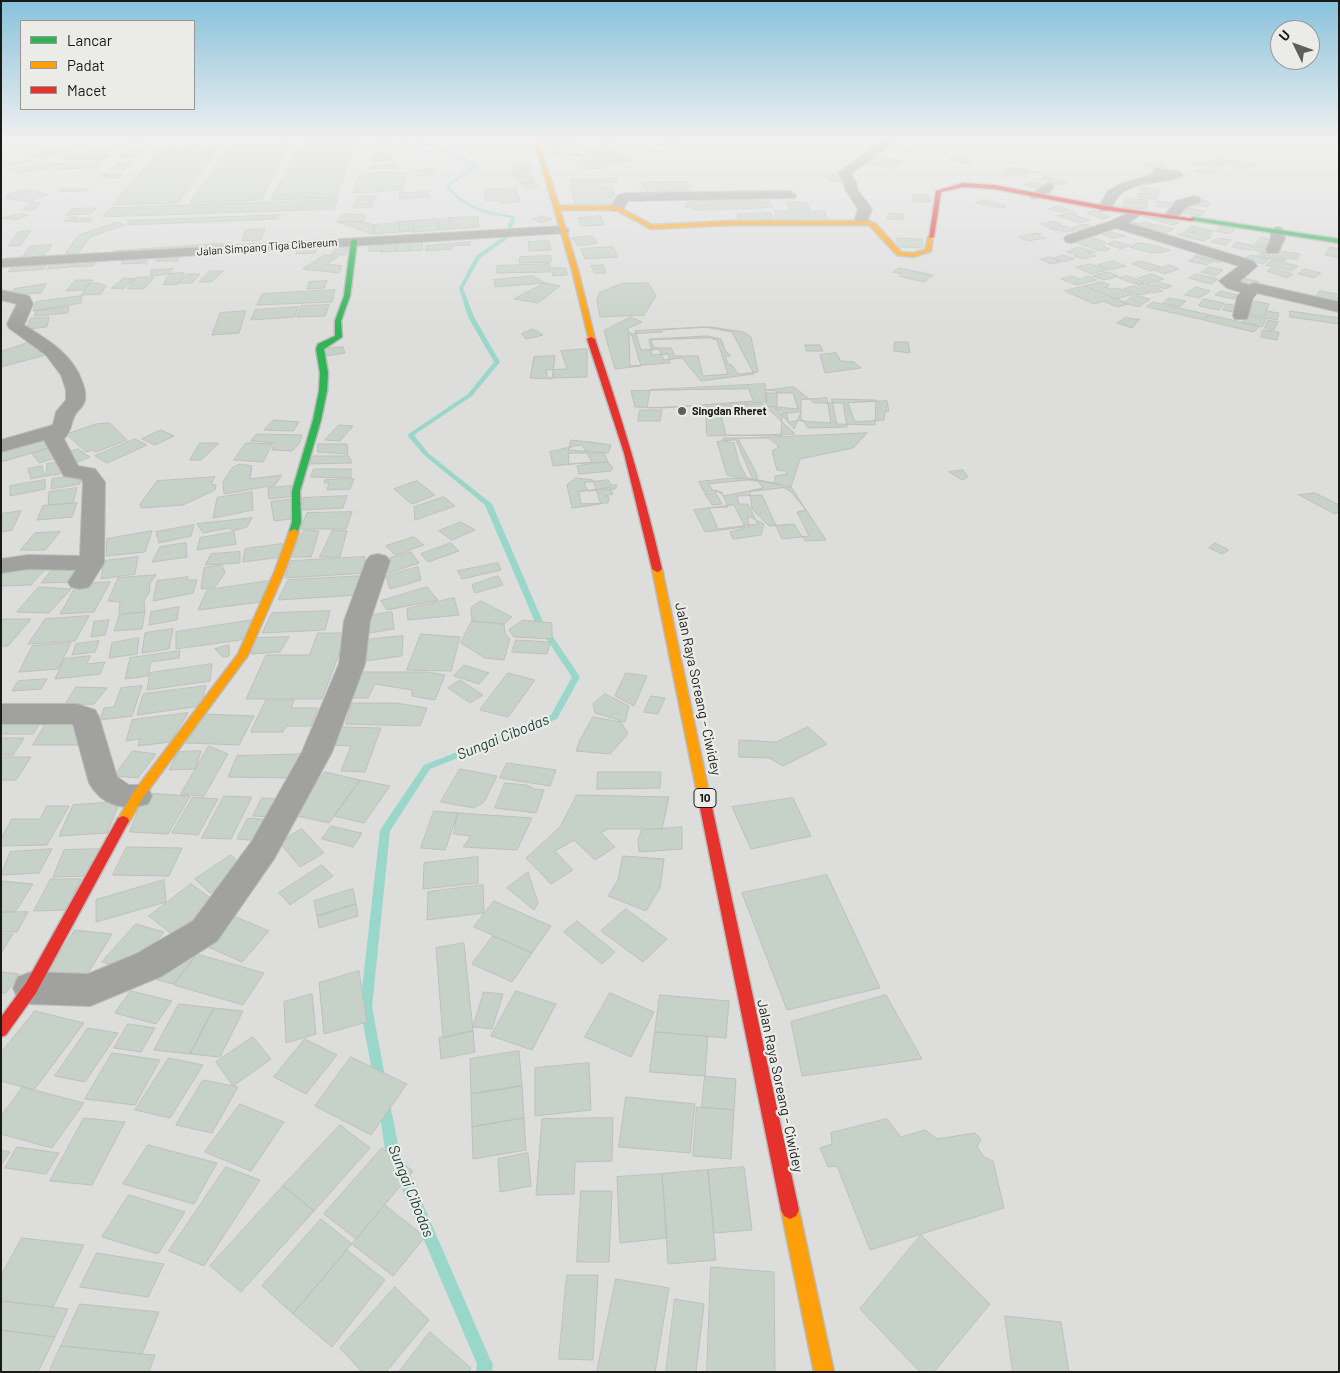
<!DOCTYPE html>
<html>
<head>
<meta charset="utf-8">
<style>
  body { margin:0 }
  #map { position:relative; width:1340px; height:1373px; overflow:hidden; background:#dddddc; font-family:Barlow,sans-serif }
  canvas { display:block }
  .frame { position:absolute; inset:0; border:2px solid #1a1b19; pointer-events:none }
  .legend { position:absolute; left:20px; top:20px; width:175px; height:90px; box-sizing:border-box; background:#ebece8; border:1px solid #979895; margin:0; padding:6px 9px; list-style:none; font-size:15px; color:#1a1b19 }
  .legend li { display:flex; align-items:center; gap:10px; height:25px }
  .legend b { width:25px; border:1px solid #979895 }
  .north { position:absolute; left:1270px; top:20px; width:50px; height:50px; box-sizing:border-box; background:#ebece8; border:1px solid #979895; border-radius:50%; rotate:312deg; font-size:14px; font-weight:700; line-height:20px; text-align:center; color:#1a1b19 }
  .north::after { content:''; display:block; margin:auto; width:18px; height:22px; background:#5e5f5d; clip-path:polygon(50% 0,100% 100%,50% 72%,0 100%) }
</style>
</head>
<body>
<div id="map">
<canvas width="1340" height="1373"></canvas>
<div class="frame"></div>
<ul class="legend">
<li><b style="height:6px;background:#30b455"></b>Lancar</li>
<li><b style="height:6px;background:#ff9f0a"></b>Padat</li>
<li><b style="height:6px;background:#e5322d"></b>Macet</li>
</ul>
<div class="north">U</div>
</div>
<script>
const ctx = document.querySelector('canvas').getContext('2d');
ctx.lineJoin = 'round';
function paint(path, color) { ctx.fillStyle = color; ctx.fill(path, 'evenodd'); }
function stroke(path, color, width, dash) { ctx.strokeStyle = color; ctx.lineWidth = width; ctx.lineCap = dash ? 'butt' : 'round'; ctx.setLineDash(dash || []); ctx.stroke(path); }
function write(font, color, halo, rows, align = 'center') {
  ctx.font = font + ' Barlow,sans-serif'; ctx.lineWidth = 4.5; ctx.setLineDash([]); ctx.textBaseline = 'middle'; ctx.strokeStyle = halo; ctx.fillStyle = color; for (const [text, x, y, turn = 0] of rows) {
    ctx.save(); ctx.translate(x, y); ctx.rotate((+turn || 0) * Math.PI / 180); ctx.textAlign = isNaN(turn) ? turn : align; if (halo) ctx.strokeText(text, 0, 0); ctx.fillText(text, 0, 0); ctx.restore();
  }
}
paint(new Path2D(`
  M410 139H414L478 164V166L449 186C462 202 477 209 497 213 503 214 510 215 516 217L507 239 480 258 463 288 474 317 500 362 472 396 414 435 428 453 492 504 543 622 580 677 557 719 430 769 390 831 372 1007 386 1082 384 1086 380 1088 376 1086 374 1082 360 1007 380 830 424 765 551 715 572 677 535 622 485 505 424 455 407 435 468 394 494 362 468 317 459 288 476 256 503 237 511 218C483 213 464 210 445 186L474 165Z
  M384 1098 388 1100 390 1104 399 1149 490 1359 493 1364 492 1372H476L477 1364 385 1149 378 1104 380 1100Z`), '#99d7ca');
const building = new Path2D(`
  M131 139H150L145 142 125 143Z
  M380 139H402L407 142 386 144 377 141H381Z
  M546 139H611L618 141 587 154 551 155Z
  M575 139H609L611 142H599L600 147 579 148Z
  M669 139H681L685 140 670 148 656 146Z
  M357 141 336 198 271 200 301 143Z
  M291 143 261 200 190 203 231 145Z
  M221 145 178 203 112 205 163 147Z
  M896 145H907L920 147 913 151 891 148Z
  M138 146 144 156 121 159 118 156 127 154 125 148Z
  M65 148 73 151 56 154 48 151Z
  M579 148H585V151L590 153 617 152 618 155 562 156 561 149Z
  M601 148 622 150 609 152 594 151Z
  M92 151H106L101 155H112L105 160H62L68 156H84Z
  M48 152 56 155 39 159 31 156Z
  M387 153 394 160 371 162 373 154Z
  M616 155 631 157 633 162 606 163V168L582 169 583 165H578L576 161H581L580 156Z
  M954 157 972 161 967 164 949 160Z
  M870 158H882L904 162 891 168 864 163Z
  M1217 158 1229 161H1240L1257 165 1244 169 1212 160Z
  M31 159 33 161 1 167V164Z
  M1212 160 1225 165 1209 168 1194 163Z
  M1154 162 1167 166 1152 168 1142 165Z
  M52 163H93L91 165 100 164 96 168 51 169 55 166H47Z
  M118 163H133L125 169H111Z
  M396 164V168L370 169V166Z
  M529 164 530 170H514V165Z
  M42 165 47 168 17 173 8 169Z
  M1010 167 1040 173 1031 172 1024 177 1009 174 1005 177 998 176Z
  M435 169 433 175 416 176 418 170Z
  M1204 169 1218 172 1205 174 1196 171Z
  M513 171H524L528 176 513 177Z
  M380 172 406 173 403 190 353 193 358 176Z
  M103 174H122L118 178H99Z
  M825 175H841L848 183 827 180Z
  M532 176 534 182 520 183 517 177Z
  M1045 177 1067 182 1060 185 1038 180Z
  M616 179 618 182 599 183 600 187 612 186 615 195 612 196 614 204 575 206 570 180Z
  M681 181 687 182 692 187H686L690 190 660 192 657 183Z
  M1030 181 1045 185 1037 188 1023 185Z
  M532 182 539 187 526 189 520 183Z
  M655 182 660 193H647L646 188H642V183Z
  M1141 187 1161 190 1160 194 1145 193 1140 191Z
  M516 188 520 202 501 203 500 200 486 201 484 190Z
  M61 189H89L84 192 58 191Z
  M23 190 49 194 28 202 6 198 11 196H6Z
  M429 192V197L399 199 400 193Z
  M1139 193 1158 196 1157 200 1138 197Z
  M912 195H929L931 202H914Z
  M359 196H377L371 207 352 208Z
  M737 197 740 209 694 210 693 207H686V203H691L690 199Z
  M1125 198 1147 200 1148 204 1125 202Z
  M1198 199 1209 201 1207 203 1210 204 1207 207 1188 204Z
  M338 200 334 209 102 217 110 208Z
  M984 200 1007 206 1002 208 976 203Z
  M740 201H769L772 207 742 209Z
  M1158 201 1174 203 1171 208 1155 206Z
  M31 202 41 203 34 210H23Z
  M787 202H806L810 209 790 210Z
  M1124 202 1147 204 1146 209 1123 207Z
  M1059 206 1070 210 1060 212 1049 209Z
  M1182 207 1205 211 1201 216 1178 212Z
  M96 208 91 214 66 215 72 209Z
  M775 211H825L827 221 777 220Z
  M1095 211 1110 217 1102 219 1087 213Z
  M1073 212 1077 214 1073 215 1090 220 1079 223 1058 216Z
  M771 213 774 220 738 221V214Z
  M889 213 904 214 903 220 887 219Z
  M19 214 29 215 15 220 2 218Z
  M342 214H365L363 222H338Z
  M280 215 278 219 128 225V221Z
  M542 216 552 219 541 223 533 219Z
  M601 216 604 225 581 226 578 218Z
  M1143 216 1173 219 1170 220 1179 223 1173 225Z
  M69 217H77L75 219 92 218 90 222 64 221Z
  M478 217 479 227 451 229 449 218Z
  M438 219 439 230 414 232 413 221Z
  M449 219 451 229 439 230 438 220Z
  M413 221V231L400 232 399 222Z
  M1054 221 1062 225 1050 228 1041 224Z
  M1130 221 1139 224 1145 222 1155 225 1142 229 1122 224Z
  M117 222 125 225 90 237 78 253 65 254 78 236Z
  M338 222H363L374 225V234Z
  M399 223 400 232 374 234V225Z
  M1085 224 1096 228 1083 232 1072 228Z
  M1223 224 1237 226 1230 234 1216 231Z
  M1158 225 1174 229 1162 235 1146 231Z
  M1066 226 1075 230 1066 232 1050 229Z
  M1192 226 1214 231 1210 235 1187 230Z
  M265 229 261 240 242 241 246 230Z
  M30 231 21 245 8 246 18 232Z
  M1185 231 1211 237 1204 241 1178 235Z
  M1112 232 1125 236 1112 238 1103 235Z
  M1037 233 1041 234 1038 235 1046 238 1028 241 1018 237Z
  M592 236 598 243 578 246 572 238Z
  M1086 236 1105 242 1104 247 1110 249 1105 251 1097 250 1072 241Z
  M897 238 922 239 923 248 898 247Z
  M1218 238 1231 240 1225 245 1212 242Z
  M1261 238 1274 240 1268 247 1255 244Z
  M423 240 422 250 409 251 410 241Z
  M410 241 409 251H396L397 242Z
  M549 241 551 250 529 251 528 242Z
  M1115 241 1130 245 1121 249 1107 244Z
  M383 242 381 251H368L369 243Z
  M397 242 396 251 381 252 382 243Z
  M470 242V245L452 246V249L426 251V246Z
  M1237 242 1255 246 1250 250 1232 247Z
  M232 243 231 246 113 253 115 251Z
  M1138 243 1149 244 1170 250 1164 252 1151 253 1130 247Z
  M52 245 43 257 21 259 30 246Z
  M317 246 315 253 296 254 298 247Z
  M337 246H350L345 255H331Z
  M1257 246 1271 248 1267 253 1253 250Z
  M613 247 618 257 585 259 581 249Z
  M1078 247 1095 252 1088 253 1096 256 1082 259 1074 256 1077 255 1067 252Z
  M1330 247 1339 249V258L1325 255Z
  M1276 250 1300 254 1297 259 1281 258 1282 257 1272 255Z
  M1203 252 1227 259 1219 263 1195 256Z
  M1262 253 1274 257 1286 260 1283 262 1258 256Z
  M325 255 338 257 327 264 342 266 339 273 303 269Z
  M1064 255 1074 259 1064 262 1054 258Z
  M1250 255 1269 259 1263 264 1244 259Z
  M163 256H181L177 261H155Z
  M551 256V262L519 263 520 257Z
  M1050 257 1061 262 1051 264 1040 259Z
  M1195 257 1213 261 1207 265 1189 261Z
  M148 258 146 263 121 264 124 259Z
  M1273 260 1298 266 1291 271 1266 265Z
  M74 261 70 267 47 269 51 263Z
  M97 261 93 266 71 267 75 262Z
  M1113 261 1126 266 1111 270 1098 265Z
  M1141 261 1161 267 1151 271 1132 264Z
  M550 264V272L497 273V266Z
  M1091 264 1107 270 1091 274 1076 267Z
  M46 265 44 269 8 272 12 267Z
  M603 265 606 273H594L591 266Z
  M1169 265 1179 269 1164 274 1155 270Z
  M1209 267 1223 270 1216 276 1201 272Z
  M552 268H566L567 275 553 276Z
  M899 268 933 275 924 282 899 276 902 274 893 272Z
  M1271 268 1293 274 1287 278 1267 271Z
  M173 269 167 274 151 276V270Z
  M1305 269 1321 273 1315 278 1298 274Z
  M210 271H223L211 282H199Z
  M1108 272 1119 276 1104 280 1093 276Z
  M184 273 178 284 163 285 169 274Z
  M187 274H200L192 283H179Z
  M1152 274 1164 279 1150 283 1138 278Z
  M1196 274 1218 279 1211 284 1189 278Z
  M533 276 545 283 495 287 494 280Z
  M1072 276 1080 279 1088 276 1097 280 1077 285 1061 279Z
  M1127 276 1144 282 1135 284 1119 278Z
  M138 277H154L144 289H128Z
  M124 278 136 279 123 289 112 288Z
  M1243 278 1259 282 1253 287 1236 284Z
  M76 280H93L83 290 66 291Z
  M327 281 324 288 307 289 309 282Z
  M1102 282 1110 285 1105 287 1111 289 1117 288 1133 294 1116 299 1085 286Z
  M1159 282 1172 286 1165 289 1153 285Z
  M97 283 106 286 101 294 81 295 89 284Z
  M545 283 560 286 538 303 514 299Z
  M623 283H648L656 296 644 315 600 317 597 300 599 293Z
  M1146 283 1163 291 1153 293 1137 285Z
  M46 284 41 293 9 295 14 289Z
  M1085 286 1129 304 1117 307 1103 301 1094 304 1065 291Z
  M1134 286 1150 293 1139 295 1124 289Z
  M1196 287 1210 291 1199 298 1185 295Z
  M335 290 332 302 257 305 262 294Z
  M1221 291 1238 295 1233 299 1215 295Z
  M1320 291 1337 294 1335 297 1339 298V304L1314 299Z
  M1134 295 1150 299 1139 307 1124 303Z
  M82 296 81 303 33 311 36 302Z
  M1169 298 1186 301 1180 307 1163 303Z
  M1204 299 1224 303 1219 310 1199 306Z
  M1255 301 1269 304 1264 317 1249 314Z
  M1153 302 1210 315 1204 320 1147 307Z
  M1226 304 1240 306 1238 313 1223 310Z
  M329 305 325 316 297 317 301 306Z
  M69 307 68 313 34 316 36 311Z
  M298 307 295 317 251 320 255 310Z
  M246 311 239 333 212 335 220 313Z
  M1267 311 1279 313 1277 320 1266 318Z
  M1290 311 1339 318V324L1290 317Z
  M1210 315 1259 326 1254 332 1204 320Z
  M1247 315 1266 319 1262 327 1243 323Z
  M49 317 47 327 27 329 30 319Z
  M631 317 642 322 627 329 632 336 641 366 615 369 604 331Z
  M1127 317 1132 319H1140L1132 328 1117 323Z
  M1268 320 1278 322 1274 330 1265 328Z
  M705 327 732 332 754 374 701 381 682 358 664 360 659 349 641 350 635 331Z
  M711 327 743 332 751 337 758 372 738 374 732 365 728 364 725 356H731L725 350 721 339 707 336 649 339 652 355 668 354 670 363 630 366 629 334 662 332 663 330Z
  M533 329 543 335 526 339 522 334Z
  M1263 330 1279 332 1277 340 1261 337Z
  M710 338 717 340 728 374 703 376 698 356H675L671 348H654L651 340Z
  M30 342 49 354 1 367V352Z
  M895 342H908L910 353 894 351Z
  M805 345H820L823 351H807Z
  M343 347 345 353 326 356 324 349Z
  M587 349V377L548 378 546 370 567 369 561 351Z
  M836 353 841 361 854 362 861 368 825 373 820 355Z
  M555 356 552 379 530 378 534 357Z
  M765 384 767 402 647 408 650 390Z
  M794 387 814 403H843L847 427 808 428 803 420 789 422 786 413 777 409V391L766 390Z
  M749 389 753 401 663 408 635 407 631 391Z
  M765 393H793L798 409 768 406Z
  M827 398 831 423 801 421V400Z
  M832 399 876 400 875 425 837 424Z
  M887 401 889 411 885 412 884 420 855 422 848 403Z
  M763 404 795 434 710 436 707 435 705 407Z
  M774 407 782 415 781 436 726 435 720 411Z
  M640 410H662L660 421H638Z
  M801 412 794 429 781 414Z
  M274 420 299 422 293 431 264 430Z
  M110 423 127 440 96 452 92 450 86 452 66 434 96 424Z
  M339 425 353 426 340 441 325 440Z
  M161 430 174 436 155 445 142 439Z
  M867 433 853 448 800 459 791 487 757 480V474L738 439Z
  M257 434 302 435 299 444 292 451 272 450 274 443 251 441Z
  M51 435 52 447 1 462V449Z
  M724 438H769L779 447 772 451 777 470 786 471 787 474 775 476V483L747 478 739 463 734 443 722 441Z
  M135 439 147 445 107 463 95 456Z
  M571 440 590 442 611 445 608 453 569 450Z
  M736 440 753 480 727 475 717 442Z
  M200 443H219L201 460H190Z
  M246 443 272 444 263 462 234 460Z
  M318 444H347L348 454 318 452Z
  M582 445 592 462 553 466 550 452Z
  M52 447 59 457 39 463 32 453Z
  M78 449 90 457 78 462 66 453Z
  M569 453H604L608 462 569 464Z
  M313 456H349L352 463 309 464Z
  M66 461 65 473 46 476 47 464Z
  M608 462 613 468 611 471 579 474 577 466Z
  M240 464 252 466 250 479 282 475 275 485 224 494 223 482 232 468Z
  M42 466 45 476 31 479 28 469Z
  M314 469H351V478L311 477Z
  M963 470 968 477 962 480 949 472Z
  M81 475 80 484 51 489 52 479Z
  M215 477 211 484 216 485 215 490 183 505 141 508 140 504 157 481Z
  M576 478 593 480 601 504 572 508 567 485Z
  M733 478 757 480 763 488 724 496 716 490 704 492 699 482Z
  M354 479 350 489 327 490 329 483H324L325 480Z
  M45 480V489L10 496V486Z
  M608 480 611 485H617L615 489 588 491 584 483Z
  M749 480 779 484 792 493 806 510 797 512 809 536 782 539 762 495 737 496 739 504H748L758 524 718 529 709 508 728 507 722 492 713 491 709 484Z
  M417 481 435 495 412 504 394 489Z
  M292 486 295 496 269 499 268 488Z
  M791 487 826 540 805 541 794 524 769 526 752 509 750 492Z
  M77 488 73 503 48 505 49 492Z
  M610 488 613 494 604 496 609 497 608 503 581 504 579 492Z
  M252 492 253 510 213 518 217 498Z
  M716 493 722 504 712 505 705 494Z
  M1315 493 1339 505V512L1335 514 1299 495Z
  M347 496 343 508 303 510V498Z
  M444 497 455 506 415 520 414 507Z
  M293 499 291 519 274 521 271 502Z
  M77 503 72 517 37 520 43 506Z
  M734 505 745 527 705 532 694 510Z
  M21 511 12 530 1 532V514Z
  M352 512 346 529H300L307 513Z
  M748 516 764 524 761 535 733 539 730 532 749 527Z
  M252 518 247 527 233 531 229 528 203 533 197 524Z
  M461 522 475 530 452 540 439 531Z
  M194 525 191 536 159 543 156 532Z
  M304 530 319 531 311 557H291Z
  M333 530 347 531 340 557H320Z
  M152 531 145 552 106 556 107 539Z
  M60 532 45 550H20L35 533Z
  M234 532 236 544 197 550 200 538Z
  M414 537 424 545 395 555 386 546Z
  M186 543 187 557 152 562 160 547Z
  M451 543 459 551 428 562 421 554Z
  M1215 543 1229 550 1222 554 1209 548Z
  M282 544 283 557 243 562 245 549Z
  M240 552V563L205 565 211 554Z
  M411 552 419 563 389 573 380 561Z
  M138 557 135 574 101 579 104 561Z
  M365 557 366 573 285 578 291 561Z
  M498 563 501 570 462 579 458 571Z
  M222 565 225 573 215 587 201 589 204 568Z
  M48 566 31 585 1 586V575L8 568Z
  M85 566 74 582 41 583 53 568Z
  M418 567 421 580 390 589 386 576Z
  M156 575 150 583 149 593 144 601 145 612 119 614 120 602 108 601 118 578Z
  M366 576 360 595 278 600 288 580Z
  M498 576 503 585 475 593 472 585Z
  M188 577 187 580H197L193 593 153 601 157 581Z
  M269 581 261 602 198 610 207 590Z
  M110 582 94 612 60 614 77 584Z
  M39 587 71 589 49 613 17 612Z
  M427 587 438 600 387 610 381 601Z
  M454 598 459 615 408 620 407 609Z
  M481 601 512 617 504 624 472 621 471 608Z
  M179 607 177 620 149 625 151 612Z
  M330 611 325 630 262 633 272 613Z
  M145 612 142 629 114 631 119 616Z
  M392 612 394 629 363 634 361 617Z
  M89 616 75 641 28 644 45 619Z
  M1 619H31L8 646H1Z
  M109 620 105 635 91 637 94 622Z
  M253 620 247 639 176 649V632Z
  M523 620 552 623V639L514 637 509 630Z
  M472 621 504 624 505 633 510 639 504 660 485 658 461 643Z
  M173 629 169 649 142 653 145 633Z
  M318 633H347L322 699H246L266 655H309Z
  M421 634 460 637 451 671 407 670Z
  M403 636 402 656 365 661 363 640Z
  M289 637 280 652 251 654 253 638Z
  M139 638 137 654 109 658 112 643Z
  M516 640 550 642 547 654 512 652Z
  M99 641 95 652 72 655 76 644Z
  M71 643 58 669 19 672 32 646Z
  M229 645V656L223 657 215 649Z
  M180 651 179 658 151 662 148 676 125 679 130 658Z
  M90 656 87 664 105 662 100 674 55 679 64 659Z
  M212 664 210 681 147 690 150 673Z
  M464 665 489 673 479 684 454 676Z
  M360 672H427L445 675 435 700 412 696V690L375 684 368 698H351Z
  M508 673 535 680 508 717 480 710Z
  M626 673 647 676 634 706 615 696Z
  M47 679 41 689 12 691 18 681Z
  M460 680 480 693 483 695 470 703 448 688Z
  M142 686 132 716 100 720 104 708 114 707 121 688Z
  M206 686 201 706 137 715 143 694Z
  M76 687 107 688 94 704 65 705Z
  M605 694 629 706 625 722 595 713 593 704Z
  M651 696 665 698 658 714 644 712Z
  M266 700H294L291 708H318L311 726H286L283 732H251Z
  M352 703H396L427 708 420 726 346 724Z
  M188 713 170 742 138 746 140 739 126 741 132 720Z
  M203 714 254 716 239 745 186 743Z
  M44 717 33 734H1V722Z
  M593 717 621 722 628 734 610 754 576 751 580 740Z
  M48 720 81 725 82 745H33Z
  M341 727 381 728 365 772 341 771 351 746 333 745Z
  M808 727 827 744 783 766 769 758 739 757V740L776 742Z
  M1 738H24L13 755H1Z
  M209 746 228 754 204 796 181 794Z
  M133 751 156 754 138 778 114 776Z
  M201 751 195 769 169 770 178 752Z
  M310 754 298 778 228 777 237 756Z
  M4 757H31L16 780H1V761Z
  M507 763 556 770 550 786 500 778Z
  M460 769 497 776 484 802 474 808 441 802Z
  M325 772 360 780 329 823 293 815Z
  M598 772H661L660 788 597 789Z
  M360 780 390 786 364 823 334 816Z
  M505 783 527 785 534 789 544 790 536 813 495 808Z
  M145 793 190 796 168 834 130 832Z
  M577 795 669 797 662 829H608L601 833 615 847 595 860 574 840 555 851 573 870 551 884 526 858 560 827Z
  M224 796 252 797 231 839 202 838Z
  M193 797 218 799 198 835 172 833Z
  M262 798 283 799 274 817 253 816Z
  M793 798 811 836 751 849 732 807Z
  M120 802 107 833 59 836 73 805Z
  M47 806H69L47 845 1 846V838L12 819H40Z
  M434 811 458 813 445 850 421 848Z
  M458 813 532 818 517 850 463 847 471 836 454 834Z
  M248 818 270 820 259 841 237 839Z
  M331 826 356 832 362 833 353 847 322 839Z
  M682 827V849L639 852 638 840 641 831Z
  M302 829 324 853 300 867 279 842Z
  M127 847 182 848 169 876 113 875Z
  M52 849 39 873 1 875 10 852Z
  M103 849 90 876 53 877 64 850Z
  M231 855 246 869 210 893 195 879Z
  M623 856 664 859 660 888 646 911 608 896 618 880Z
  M478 857V883L423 889 424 863Z
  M322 865 333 876 290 905 279 893Z
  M528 872 538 903 534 910 507 888Z
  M827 875 880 988 787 1010 742 893Z
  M51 879H81L66 910 34 911Z
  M164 880 166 902 96 922V900Z
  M1 881 33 884 15 912 1 911Z
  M191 884 215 901 173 935 149 916Z
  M483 885 484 913 427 920 428 892Z
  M353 889 356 904 317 916 314 901Z
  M494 901 551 926 532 953 474 927Z
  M356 904 358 916 319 928 317 916Z
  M626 909 667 939 643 962 601 931Z
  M28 912 17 932H1V913Z
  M234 916 269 931 242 962 206 946Z
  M577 921 615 952 602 964 564 932Z
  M136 924 164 932 132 972 102 962Z
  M75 930 112 934 85 978 47 974Z
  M1 934H13L1 953Z
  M493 936 532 953 512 982 472 964Z
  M464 943 473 1031 443 1038 436 948Z
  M180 950 197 954 174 984 157 980Z
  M197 954 264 973 243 1005 174 985Z
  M359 971 367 1022 324 1034 319 983Z
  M1 972 19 974 6 993H1Z
  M131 991 172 1001 156 1024 115 1013Z
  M516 991 556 1004 532 1050 491 1036Z
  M484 992 503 994 492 1029 473 1027Z
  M610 993 654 1012 631 1057 585 1037Z
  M312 994 316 1034 286 1043 284 1002Z
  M660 995 729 1001 726 1038 655 1032Z
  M886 995 922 1059 802 1076 791 1022Z
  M179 1004 214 1008 190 1054 154 1050Z
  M214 1008 243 1011 220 1057 190 1054Z
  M35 1011 84 1023 34 1090 1 1081V1053Z
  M128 1024 155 1028 141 1052 114 1048Z
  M88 1028 118 1033 85 1082 55 1076Z
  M473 1031 475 1052 441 1059 439 1038Z
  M655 1032 708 1036 705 1076 650 1072Z
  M253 1037 271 1059 233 1086 216 1062Z
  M305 1039 337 1055 306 1094 274 1077Z
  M519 1051 522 1086 471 1094 470 1059Z
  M112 1053 160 1060 135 1105 85 1099Z
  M351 1057 407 1084 371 1135 315 1106Z
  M169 1058 203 1065 170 1118 135 1110Z
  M589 1063 591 1110 535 1116V1068Z
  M705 1076 736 1079 734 1110 702 1107Z
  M203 1080 238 1087 212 1133 176 1125Z
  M522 1086 524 1118 472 1127 471 1094Z
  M23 1087 84 1103 52 1148 1 1134V1116Z
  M626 1097 695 1104 690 1153 619 1147Z
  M240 1104 284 1122 251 1171 205 1152Z
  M697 1107 734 1110 731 1159 693 1156Z
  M84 1118 125 1122 92 1185 50 1181Z
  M524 1118 526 1150 473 1159 472 1127Z
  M613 1118 612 1161 575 1162 574 1194 536 1195 542 1119Z
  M887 1119 901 1137 925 1130 937 1139 975 1133 981 1139 977 1147 984 1157 993 1161 1004 1208 870 1250 837 1166 828 1167 820 1148 832 1144 831 1133Z
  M340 1125 370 1148 314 1211 283 1186Z
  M148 1145 217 1163 194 1204 123 1184Z
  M17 1147 59 1153 46 1174 5 1168Z
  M382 1148 413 1171 356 1239 324 1214Z
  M1 1150 10 1152 1 1165Z
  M528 1153 531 1186 500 1192 498 1159Z
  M226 1167 260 1180 204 1266 169 1251Z
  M744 1167 752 1230 714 1233 708 1170Z
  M708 1170 716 1260 668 1264 662 1174Z
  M662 1174 667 1238 620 1243 617 1177Z
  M283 1186 314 1211 241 1292 210 1266Z
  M581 1191H612L609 1262H577Z
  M129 1195 185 1212 158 1254 102 1237Z
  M385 1205 425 1237 393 1276 352 1244Z
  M321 1219 352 1244 293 1314 262 1286Z
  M921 1235 990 1304 934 1372H920L860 1309Z
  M22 1238 84 1245 53 1307 1 1301V1276Z
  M347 1250 385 1280 332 1347 293 1314Z
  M97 1253 164 1264 148 1297 80 1287Z
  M711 1267 774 1272 775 1372H707Z
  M567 1275H598L593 1360 559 1359Z
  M616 1279 669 1288 655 1372H597Z
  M395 1287 429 1320 386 1372H362L340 1348Z
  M675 1299 704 1304 696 1372H666Z
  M1 1301 53 1307 68 1309 55 1337 1 1330Z
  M80 1304 159 1312 142 1354 61 1346Z
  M1005 1316 1061 1322 1069 1372H1013Z
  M1 1330 55 1337 38 1372H1Z
  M430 1332 471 1368 469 1372H399Z
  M61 1346 142 1354 155 1355 149 1372H49Z`);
paint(building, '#c6d1c7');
stroke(building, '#bfbfbe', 1);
const street = new Path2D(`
  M885 139H898L851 174 856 182 857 189 872 209 866 225H856L854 222 858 209 845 189 844 182 838 173Z
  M1158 168 1181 172 1183 175C1175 184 1132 179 1118 197 1114 201 1113 207 1110 211H1100L1098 208 1108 191 1118 185 1153 174 1154 169Z
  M1048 183 1052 184 1054 187C1049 194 1040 200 1031 198L1030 195Z
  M790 191 796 195 795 198 628 201 622 211H612L610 208 618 195 628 193Z
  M1194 196 1199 197 1201 200 1199 203 1186 207 1176 219H1166L1164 216 1176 201Z
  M1133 211 1140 215 1128 223 1253 261 1257 266 1239 282 1249 285 1254 283 1339 302V312L1257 293 1253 298 1247 319H1235L1233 316 1237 297 1241 292 1227 288 1219 281 1239 266 1116 228 1071 243 1066 242 1064 239 1066 236 1111 221Z
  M562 226 569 230 567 233 1 267V259Z
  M1277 227 1282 228 1285 238 1278 253H1268L1266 250 1271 238 1270 231Z
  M1 290 29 296 33 304 24 325C48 340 74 355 83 384 85 390 87 397 84 403 82 408 77 411 75 415 70 425 73 428 64 439L78 466 95 469 105 482 104 563 89 587 80 589 71 587 68 582 76 570 28 569 1 573V559L28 555 80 556 83 482 81 479 64 476 44 440 1 452V440L53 425 56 412 66 400V390L61 375 46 355 9 328 7 324 17 304 1 300Z
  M378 554 386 556 390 561 370 621 365 664 332 752 274 859 217 941 162 976 90 1006 31 1004 18 999 13 988 18 977 31 972 88 974 136 954 193 921 252 841 302 752 339 664 344 621 366 561 370 556Z
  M1 704H77L95 710 99 717 117 777 129 785H137L148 788 152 796 148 804C124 811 102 806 89 783L73 724H1Z`);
const fast = new Path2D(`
  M1192 217 1339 239V243L1190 220Z
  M354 239 357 241 350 296 341 321 342 337 324 349 328 373 327 391 321 420 300 491 301 522 297 534 294 535 289 532 292 522V491L313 420 319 391 320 373 316 349 318 344 335 336V321L344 296 351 241Z`);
const slow = new Path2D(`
  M534 139H538L559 206H617L652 225 729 221H870L876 224 901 252 913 253 925 250 928 237 933 236 931 251 913 257 897 255 869 225H729L651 229 616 210H560L578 270 595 339 589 340 572 270Z
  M294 529 299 532 284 573 248 655 142 799 128 824 123 826 118 824 117 821 133 793 238 654 274 573 289 532Z
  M657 566 662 569 709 793 707 796H699L697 793 652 569Z
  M790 1201 796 1204 799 1210 834 1372H814L781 1210 784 1204Z`);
const jam = new Path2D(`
  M963 183 994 185 1105 206 1195 219 1192 221 1105 210 994 189 963 187 941 192 934 237 929 238 936 191Z
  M591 337 595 339C621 415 644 491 662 569L660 571 657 572 652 569 624 453 587 339Z
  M703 788 707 790 709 793 799 1210 796 1216 790 1219 784 1216 781 1210 697 793 699 790Z
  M123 816 128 818 129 821 36 993 6 1035 1 1037V1017L26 983 118 818Z`);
stroke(street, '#babab9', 2);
stroke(fast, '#babab9', 3);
stroke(slow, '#babab9', 3);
stroke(jam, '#babab9', 3);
paint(street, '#a1a1a0');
paint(fast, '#30b455');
paint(slow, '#ff9f0a');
paint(jam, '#e5322d');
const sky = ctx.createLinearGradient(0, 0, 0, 331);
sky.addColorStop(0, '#88c2dc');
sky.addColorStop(0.42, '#f0f0ef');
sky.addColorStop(1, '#f0f0ef00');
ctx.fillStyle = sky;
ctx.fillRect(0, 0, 1340, 331);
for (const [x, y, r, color] of [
  [682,411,5,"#5e5f5d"]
]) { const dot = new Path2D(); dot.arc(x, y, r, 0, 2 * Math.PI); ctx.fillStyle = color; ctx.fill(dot); stroke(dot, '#ebece8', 2); }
write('11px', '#1a1b19', '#ebece8', [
  ["Jalan Simpang Tiga Cibereum",267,247,-4]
]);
write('bold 11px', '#1a1b19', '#ebece8', [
  ["Singdan Rheret",692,411]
], 'left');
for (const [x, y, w] of [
  [705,798,22]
]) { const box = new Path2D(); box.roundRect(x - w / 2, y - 9.5, w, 19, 4); ctx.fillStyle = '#ebece8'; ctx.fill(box); stroke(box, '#1a1b19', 1); }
write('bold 12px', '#1a1b19', null, [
  ["10",705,798]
]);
write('14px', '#1a1b19', '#ebece8', [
  ["Jalan Raya Soreang - Ciwidey",698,689,78],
  ["Jalan Raya Soreang - Ciwidey",780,1086,78]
]);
write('italic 15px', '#1b433c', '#ebece8', [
  ["Sungai Cibodas",503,737,-22],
  ["Sungai Cibodas",411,1191,68]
]);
</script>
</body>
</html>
